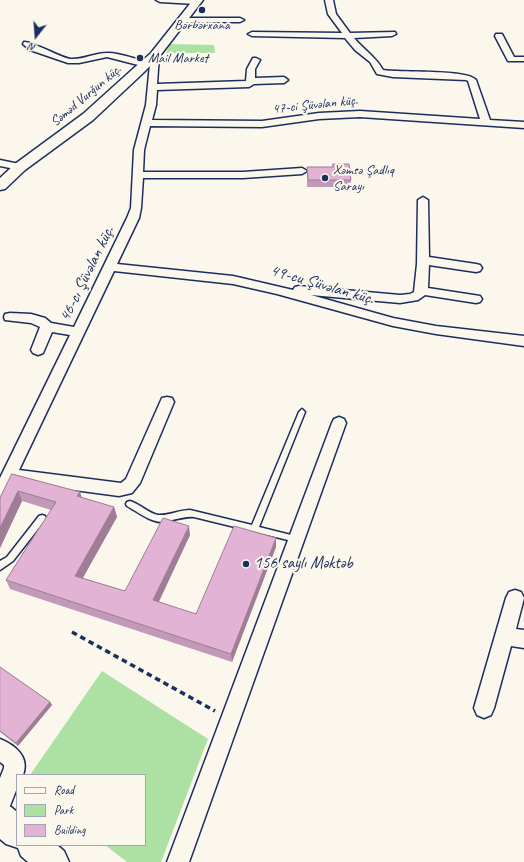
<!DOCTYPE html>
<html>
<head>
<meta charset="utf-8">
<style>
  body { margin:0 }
  #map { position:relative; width:524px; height:862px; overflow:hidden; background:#fbf7ec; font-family:Caveat,sans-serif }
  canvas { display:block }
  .legend { position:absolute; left:16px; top:774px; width:130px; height:72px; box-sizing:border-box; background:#fbf7ec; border:1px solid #a1a7b3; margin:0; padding:5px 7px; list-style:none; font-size:12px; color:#1b2f5e }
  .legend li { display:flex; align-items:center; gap:8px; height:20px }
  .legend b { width:20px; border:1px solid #a1a7b3 }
  .north { position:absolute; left:16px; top:16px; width:40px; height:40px; -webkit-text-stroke:3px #fbf7ec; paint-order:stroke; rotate:197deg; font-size:11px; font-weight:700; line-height:16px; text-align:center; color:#1b2f5e }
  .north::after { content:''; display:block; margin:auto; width:14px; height:18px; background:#1b2f5e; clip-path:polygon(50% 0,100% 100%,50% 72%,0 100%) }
</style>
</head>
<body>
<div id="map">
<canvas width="524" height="862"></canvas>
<ul class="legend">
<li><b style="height:5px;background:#fbf7ec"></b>Road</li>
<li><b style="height:11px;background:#ace1a3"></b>Park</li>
<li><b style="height:11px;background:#e2b3d5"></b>Building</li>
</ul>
<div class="north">N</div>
</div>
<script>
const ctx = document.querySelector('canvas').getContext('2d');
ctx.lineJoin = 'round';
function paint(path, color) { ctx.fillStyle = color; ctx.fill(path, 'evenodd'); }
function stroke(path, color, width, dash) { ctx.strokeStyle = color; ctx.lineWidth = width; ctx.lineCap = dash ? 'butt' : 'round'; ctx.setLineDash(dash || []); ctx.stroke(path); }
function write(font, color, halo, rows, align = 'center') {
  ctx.font = font + ' Caveat,sans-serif'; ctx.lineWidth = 4; ctx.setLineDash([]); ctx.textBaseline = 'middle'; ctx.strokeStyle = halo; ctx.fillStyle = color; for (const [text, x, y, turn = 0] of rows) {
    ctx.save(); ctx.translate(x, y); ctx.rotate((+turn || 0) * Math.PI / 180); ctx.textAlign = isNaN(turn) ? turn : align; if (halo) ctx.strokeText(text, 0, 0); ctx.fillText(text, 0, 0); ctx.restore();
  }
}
paint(new Path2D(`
  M170 44 214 45 215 53H166Z
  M102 671 208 739 161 862H127L105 845H145V775H30Z`), '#ace1a3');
const lane = new Path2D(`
  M302 409 305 412 259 527 299 537 300 539 299 541 296 542 194 517C183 516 173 521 162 522 150 522 138 512 127 506L126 504 127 502 130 501C140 504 148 513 158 515 169 516 179 510 190 510L252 525 299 412Z
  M42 515 45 516 46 518 45 520 13 561 0 570V561L7 557 39 516Z`);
const street = new Path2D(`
  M156 0H197L200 2 196 4 160 2Z
  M325 0H333L336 14 350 33 395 32 396 34 392 36 354 38C364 50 375 56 383 70 401 73 467 69 476 80L490 120 524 122V128L360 117 319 119 262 127 150 126 144 150 143 172H243L302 168 307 171 302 174 243 178H143L141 208 139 218 117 264 233 276 293 290 295 287 299 286 400 295 410 294 414 292 417 264 418 200 423 197 428 200 429 257 476 264 480 265 482 268 480 271 476 272 429 265 428 288 480 296 482 299 480 302 476 303 425 295 418 300 400 303 311 295 393 318 436 326 524 336V346L436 334 393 326 277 294 233 284 114 271 19 470 121 483 126 479 162 398 167 397 172 398 174 402 140 483 132 493 119 496 14 482 6 499 0 501V478L70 335 52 332 43 353 38 355 33 353 31 350 40 327 31 323 5 320 4 317 5 314 10 313 31 314 45 318 51 323 74 327 127 218 131 208 134 150 146 105 150 64 146 67 107 57 79 63H68L30 50 23 44 24 42C32 41 59 57 70 59 83 60 94 53 107 53 117 52 138 60 149 62L150 64 152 53H158L159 55 157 84 246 81 247 69 253 58H256L260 60 255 69V78L284 77 288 80 284 83 254 84 249 87 157 90 156 105 152 120 262 121 319 113 360 111 480 119 468 81 466 80 393 77 377 74 370 62 355 50 345 38 252 36 248 34 252 32 342 33 328 14Z
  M179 18H240L244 20 240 22H179Z
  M496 34H502L514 57H524V61H508L495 36Z
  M0 160 24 165 25 167 20 170 0 166Z
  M339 417 344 419 346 423 189 862H167L332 423 334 419Z
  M515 590 521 592 524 598 516 629 524 630V648L511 646 494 708 491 715 484 718 477 715 474 708 506 598 509 592Z
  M0 739C15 745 30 757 23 775H17V788L8 811 0 814V778L4 768V765L0 762Z`);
const secondary = new Path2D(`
  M193 0H203L159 57 142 74 93 120 25 170 5 189 0 190V178L15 164 83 114 134 68 151 53Z
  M0 803 11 807 17 812V845H57L64 851 69 862H28L21 856 18 848 6 844 0 839Z`);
stroke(lane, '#1b2f5e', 3);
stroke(street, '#1b2f5e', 3);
stroke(secondary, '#1b2f5e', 3);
stroke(new Path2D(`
  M72 632 215 711`), '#1b2f5e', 3.5, [5.5, 4]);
paint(lane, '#fbf7ec');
paint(street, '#fbf7ec');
paint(secondary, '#fbf7ec');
paint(new Path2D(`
  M333 164 351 180 350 187H307V167H332Z
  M12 474 80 492 81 498 114 507 117 517 82 578 125 591 190 535 159 602 196 614 276 538V547L232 662 10 589 6 580 51 510 22 501 0 548V498Z
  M0 667 50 702 52 705 18 746 0 732Z`), '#c29ab7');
paint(new Path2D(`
  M18 491 22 501 0 548V528Z
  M80 492 83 502 77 496Z
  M114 507 117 517 79 585 75 576Z
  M189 526 190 535 155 609 153 600Z
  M276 538V547L232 662 231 654Z
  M50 702 52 705 18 746 16 743Z`), '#9e7d95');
const building = new Path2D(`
  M333 164H349L351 180H308L307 167H333Z
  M12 474 80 492 77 496 114 507 75 576 125 591 163 518 189 526 153 600 196 614 234 526 276 538 231 654 6 580 56 502 18 491 0 528V498Z
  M0 667 50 702 16 743 0 731Z`);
paint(building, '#e2b3d5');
stroke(building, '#9e7d95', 1);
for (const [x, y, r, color] of [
  [202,10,4,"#1b2f5e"],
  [140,58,4,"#1b2f5e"],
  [325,178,4,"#1b2f5e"],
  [246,564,4,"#1b2f5e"]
]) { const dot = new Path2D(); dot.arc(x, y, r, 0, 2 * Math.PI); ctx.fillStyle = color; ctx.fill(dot); stroke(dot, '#fbf7ec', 1.5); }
write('14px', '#1b2f5e', '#fbf7ec', [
  ["Bərbərxana",202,25,"center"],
  ["Mail Market",148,58],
  ["Xəmsə Şadlıq",333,170],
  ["Sarayı",333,186]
], 'left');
write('14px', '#1b2f5e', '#fbf7ec', [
  ["Səməd Vurğun küç.",86,96,-40],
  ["47-ci Şüvəlan küç.",315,105,-6]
]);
write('17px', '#1b2f5e', '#fbf7ec', [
  ["46-cı Şüvəlan küç.",87,274,-64],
  ["49-cu Şüvəlan küç.",322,285,16]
]);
write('17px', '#1b2f5e', '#fbf7ec', [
  ["156 saylı Məktəb",254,564]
], 'left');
</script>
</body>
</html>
